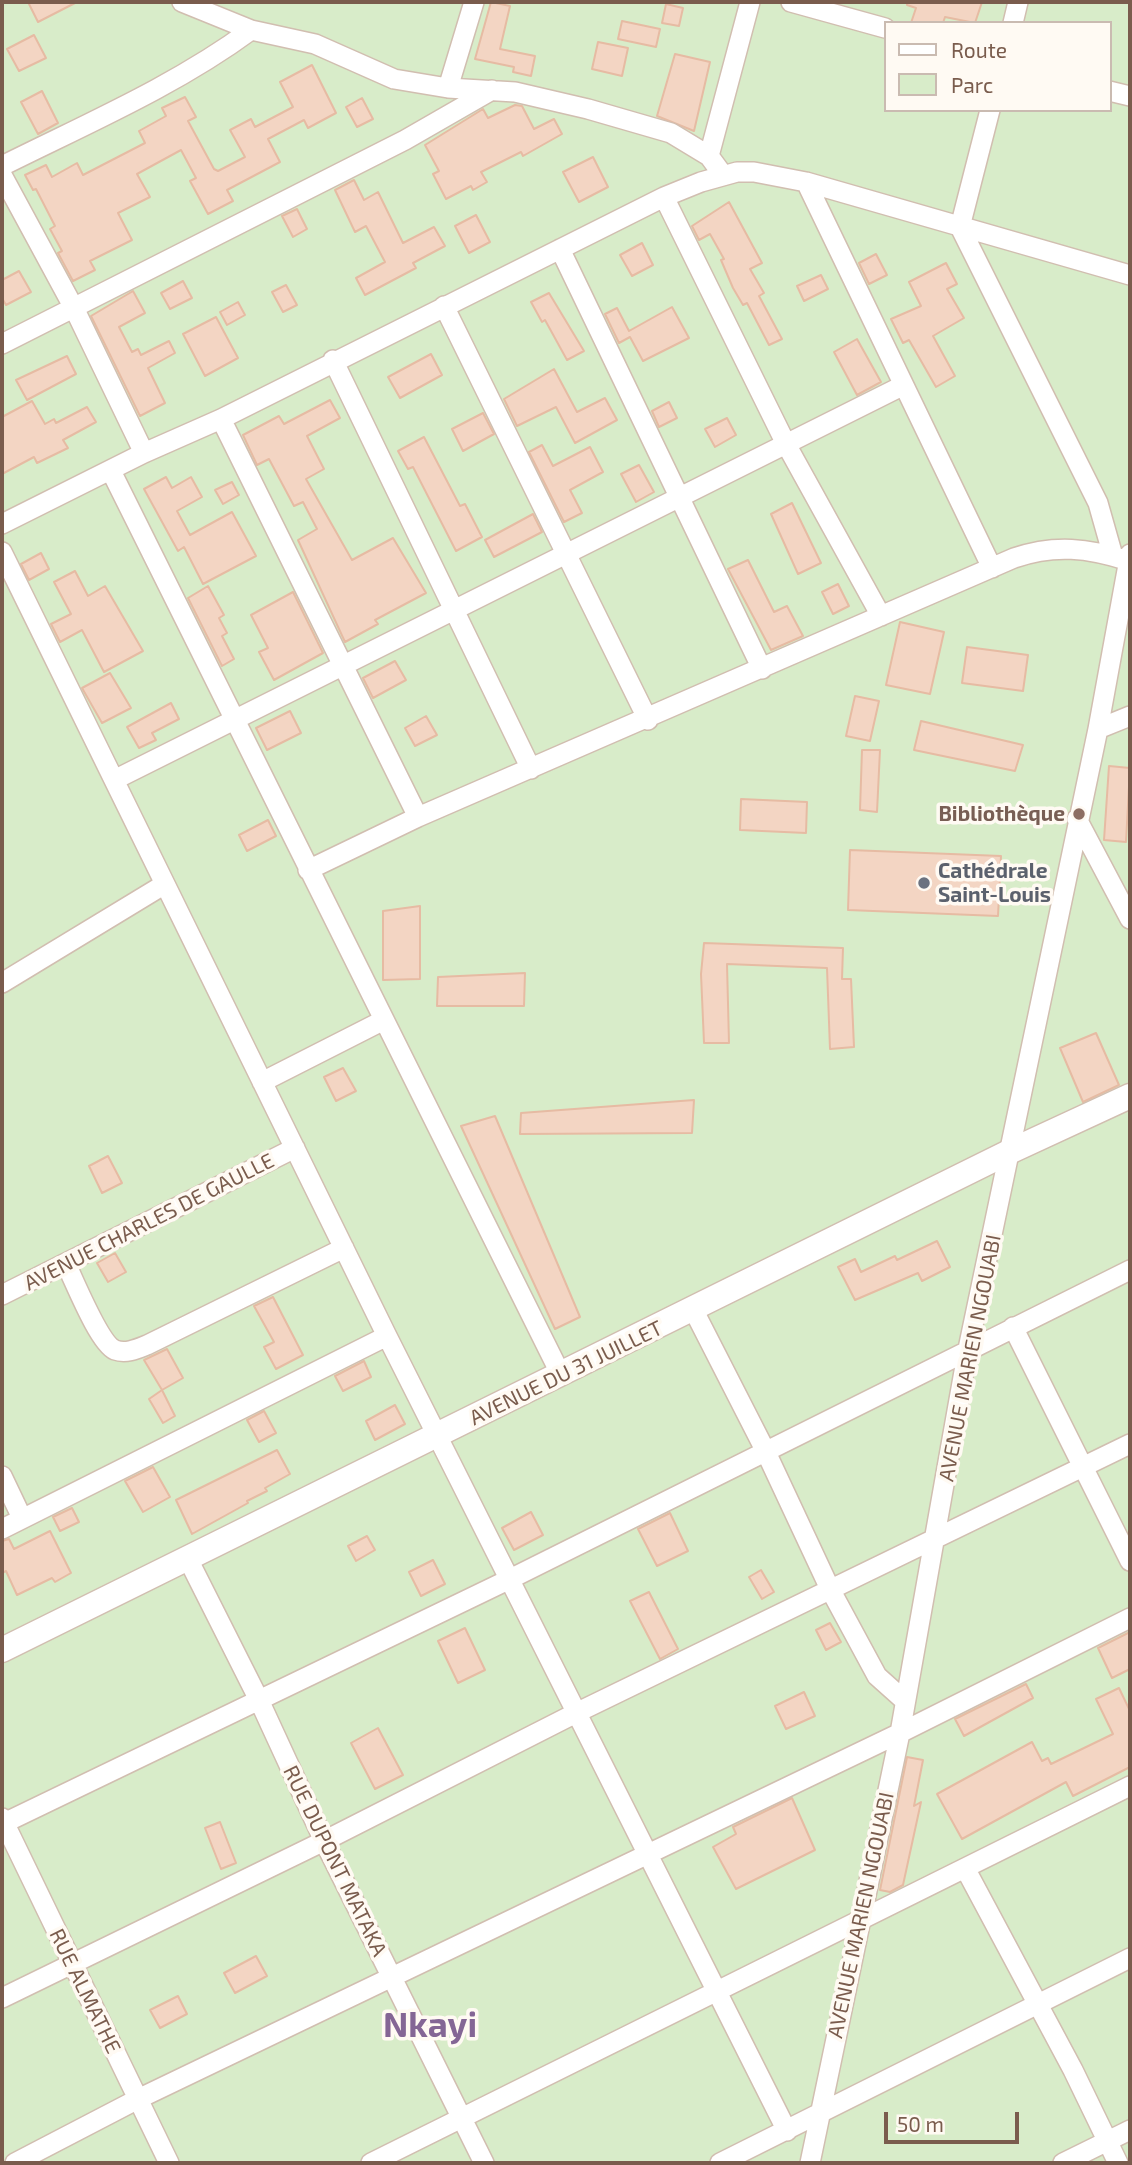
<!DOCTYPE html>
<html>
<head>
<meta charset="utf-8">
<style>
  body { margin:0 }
  #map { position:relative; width:1132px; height:2165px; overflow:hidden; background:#fdf6ec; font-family:"Exo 2",sans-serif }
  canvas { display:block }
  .frame { position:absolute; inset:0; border:4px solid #7a5c4d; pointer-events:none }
  .legend { position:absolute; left:884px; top:21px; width:228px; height:91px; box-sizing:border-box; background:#fffaf3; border:2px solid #cabbb1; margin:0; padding:9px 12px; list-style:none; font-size:21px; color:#7a5c4d }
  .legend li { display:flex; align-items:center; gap:14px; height:35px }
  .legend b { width:35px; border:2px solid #cabbb1 }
  .scale { position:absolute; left:884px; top:2112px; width:135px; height:32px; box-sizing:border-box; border:4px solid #7a5c4d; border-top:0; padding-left:9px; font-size:21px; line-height:24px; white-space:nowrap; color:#7a5c4d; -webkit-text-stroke:5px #fffaf3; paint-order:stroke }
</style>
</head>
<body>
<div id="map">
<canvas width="1132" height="2165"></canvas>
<div class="frame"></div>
<ul class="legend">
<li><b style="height:9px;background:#fff"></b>Route</li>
<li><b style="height:19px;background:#d8ecc9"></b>Parc</li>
</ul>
<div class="scale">50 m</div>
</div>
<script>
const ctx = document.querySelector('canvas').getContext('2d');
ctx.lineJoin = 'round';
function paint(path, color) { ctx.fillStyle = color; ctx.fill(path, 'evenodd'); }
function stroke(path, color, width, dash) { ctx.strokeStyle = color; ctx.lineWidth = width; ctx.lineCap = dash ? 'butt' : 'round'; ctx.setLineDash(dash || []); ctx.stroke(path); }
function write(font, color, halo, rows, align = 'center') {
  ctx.font = font + ' "Exo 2",sans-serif'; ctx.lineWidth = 7; ctx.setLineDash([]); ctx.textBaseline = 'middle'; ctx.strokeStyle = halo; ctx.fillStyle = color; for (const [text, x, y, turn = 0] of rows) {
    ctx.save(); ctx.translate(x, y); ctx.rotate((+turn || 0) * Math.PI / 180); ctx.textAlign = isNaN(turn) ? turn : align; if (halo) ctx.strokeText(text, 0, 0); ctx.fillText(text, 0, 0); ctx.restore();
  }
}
paint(new Path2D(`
  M2 2H1130V2163H2ZM885 23H1109V110H885Z`), '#d8ecc9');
const building = new Path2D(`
  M28 2H77L38 22Z
  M491 2 510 6 500 49 535 56 531 76 513 72 514 67 475 59Z
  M907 2H982L975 23 945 17 943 23H911L916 8 907 5Z
  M666 4 683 8 679 26 662 23Z
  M622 21 660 29 656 47 618 39Z
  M34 35 46 58 19 71 7 49Z
  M598 42 628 48 622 76 592 69Z
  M675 54 710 62 694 131 657 116Z
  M312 65 336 113 308 128 304 120 268 139 280 162 227 190 233 201 208 214 190 181 196 178 181 150 137 174 150 197 118 213 132 240 90 261 95 270 73 281 58 253 62 251 50 229 55 226 36 189 33 190 25 175 46 165 52 177 77 163 83 175 145 143 139 131 166 116 162 108 185 97 196 117 188 121 214 169 218 171 245 157 230 130 251 119 255 127 293 107 280 82Z
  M42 91 58 123 38 134 21 102Z
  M362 98 373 119 357 127 346 107Z
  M515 105 522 106 534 129 554 119 562 134 523 156 521 152 481 172 487 182 473 190 471 186 446 199 433 174 439 171 425 145 483 109 488 118Z
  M593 157 608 187 579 202 563 172Z
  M354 180 364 200 378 192 403 243 434 227 445 246 413 263 416 268 365 295 356 278 385 262 366 226 355 232 335 190Z
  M729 202 762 263 750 269 764 293 759 296 782 339 769 345 747 303 743 305 733 288 721 260 724 259 710 234 699 240 692 226Z
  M297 209 307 229 293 237 282 216Z
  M476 215 490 242 469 253 455 226Z
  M642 243 653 265 632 276 620 255Z
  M876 254 887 275 869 284 859 263Z
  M946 263 957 284 947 289 964 318 933 336 955 376 936 387 909 340 903 343 891 319 921 306 909 282Z
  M19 271 31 292 6 305 2 298V280Z
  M821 275 828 289 804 301 797 286Z
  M183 281 192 298 170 309 161 293Z
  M286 285 297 305 283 312 272 292Z
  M133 291 145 313 119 327 132 352 138 349 141 355 169 341 175 353 148 368 165 403 140 416 91 316Z
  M549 293 584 351 567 360 545 320 542 322 531 302Z
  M238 302 245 315 227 325 220 312Z
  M672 307 689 338 643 361 630 337 619 343 605 314 617 308 629 331Z
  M216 317 238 358 205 376 183 334Z
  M857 339 881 382 857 395 834 352Z
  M431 354 442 375 400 398 388 377Z
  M67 356 76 374 27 400 16 380Z
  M554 369 577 412 605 398 617 420 575 443 556 407 517 426 504 399Z
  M330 400 340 418 307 436 324 469 306 479 352 560 393 538 426 593 375 620 378 624 345 642 298 540 317 529 303 502 294 506 269 459 257 465 243 435 279 416 284 424Z
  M32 401 45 424 54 419 56 423 87 407 96 422 63 440 68 448 37 463 34 457 2 474V417Z
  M669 402 677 418 659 427 652 411Z
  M483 413 494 434 463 451 452 429Z
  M727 418 736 435 715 447 705 429Z
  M424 437 460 506 465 504 482 537 456 551 413 467 408 469 398 451Z
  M542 445 553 466 590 447 603 472 570 490 582 513 564 522 529 452Z
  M639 465 654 492 636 502 621 474Z
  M166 477 172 488 191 477 202 497 177 511 190 535 232 512 256 556 203 584 184 547 178 551 144 489Z
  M232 482 239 495 223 504 215 490Z
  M792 503 821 563 798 574 771 514Z
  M533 514 542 532 494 557 485 540Z
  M41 553 49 569 29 580 21 564Z
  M748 560 774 612 787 606 803 636 771 650 728 569Z
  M75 571 88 596 105 586 143 651 104 672 82 630 60 642 51 624 71 614 54 582Z
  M838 584 849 606 833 614 822 592Z
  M208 586 224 615 219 618 227 633 222 636 234 659 222 666 188 598Z
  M293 592 323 653 274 680 259 652 268 648 251 615Z
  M900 622 944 632 930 694 886 685Z
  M967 647 1028 655 1023 691 962 683Z
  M395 661 406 680 373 698 363 678Z
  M110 673 131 708 102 723 82 688Z
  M855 696 879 701 870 741 846 736Z
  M171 703 179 719 152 733 156 740 139 748 127 727Z
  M290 711 301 733 267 750 256 728Z
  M426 716 437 735 415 746 405 728Z
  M921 721 1023 745 1015 771 914 750Z
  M862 750H880L877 812 860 810Z
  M1109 766 1130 768 1126 842 1104 840Z
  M741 799 807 802 806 833 740 830Z
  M268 820 276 836 247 851 239 835Z
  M850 850 1001 856 998 916 848 910Z
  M420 906V979L383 980V911Z
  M704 943 843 948 842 979H851L854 1047 830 1049 827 968 727 964 729 1043H704L701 974Z
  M525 973 524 1006H437L438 977Z
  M1096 1033 1119 1085 1083 1102 1060 1048Z
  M343 1068 356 1091 336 1101 324 1077Z
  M694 1100 692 1133 520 1134 521 1113Z
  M495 1116 580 1317 555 1329 461 1126Z
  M108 1156 122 1183 102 1193 89 1166Z
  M937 1241 950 1267 922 1281 918 1273 855 1300 838 1267 855 1259 861 1272 895 1256 897 1260Z
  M115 1253 126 1272 108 1282 97 1263Z
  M273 1297 303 1355 276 1369 264 1347 274 1342 254 1306Z
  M167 1349 183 1378 162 1390 144 1360Z
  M364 1361 371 1377 343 1391 335 1376Z
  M162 1390 175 1416 163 1423 149 1399Z
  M395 1405 405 1424 375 1440 366 1421Z
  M264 1411 276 1433 259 1442 247 1420Z
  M277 1450 290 1474 265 1488 267 1491 247 1501 248 1503 192 1534 176 1500Z
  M153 1467 170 1497 143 1512 125 1481Z
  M72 1508 79 1522 60 1531 53 1517Z
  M531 1512 543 1535 514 1550 502 1528Z
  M670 1513 688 1551 657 1566 638 1529Z
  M50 1531 71 1573 55 1582 52 1578 17 1595 6 1571 2 1573V1541L9 1539 14 1549Z
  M367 1536 375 1550 356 1561 348 1546Z
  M433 1560 445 1584 421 1596 409 1572Z
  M761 1570 774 1592 762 1599 749 1577Z
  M649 1592 678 1649 660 1659 630 1601Z
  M830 1623 841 1642 826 1650 816 1630Z
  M465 1628 485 1670 458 1683 438 1641Z
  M1130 1632V1669L1112 1678 1098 1648Z
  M1026 1684 1033 1698 964 1736 955 1719Z
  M1119 1688 1130 1711V1767L1073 1796 1066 1782 962 1839 937 1794 1032 1742 1042 1761 1048 1758 1051 1764 1113 1734 1096 1699Z
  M804 1692 815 1716 786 1729 775 1706Z
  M378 1728 403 1775 375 1789 351 1743Z
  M907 1757 923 1760 914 1806 921 1802 903 1885 890 1892 880 1890Z
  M792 1798 815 1850 736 1889 713 1847 736 1834 733 1827Z
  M220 1822 236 1863 221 1869 205 1828Z
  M256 1956 267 1976 235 1993 224 1973Z
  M178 1996 187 2014 160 2028 150 2010Z`);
paint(building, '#f3d5c3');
stroke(building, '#e6bba3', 2);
const minor = new Path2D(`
  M182 2 251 30
  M791 2 885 28
  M1013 23 1018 2
  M448 88 474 2
  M1109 91 1130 96
  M990 110 960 227 1098 503 1113 556
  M709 156 750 2
  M2 166C86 124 175 86 251 30L315 44 394 79 448 88 515 92 588 109 671 133 709 156 723 175
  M2 175 75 310 144 453
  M806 182 992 568
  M664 197 786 444 881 616
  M560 249 762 669
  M444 306 648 720
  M2 344 405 140 492 90
  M333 360 531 769
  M221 419 418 817
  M111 471 561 1375
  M2 524 144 453 221 419 664 197 701 182 737 172H754L806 182 1130 275
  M2 552 387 1336 787 2131
  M1098 729 1130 716
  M114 780 902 386
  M1077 819 1130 919
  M308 870 418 817 1014 558C1055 544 1088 548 1129 561
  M2 983 165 884
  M262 1082 382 1021
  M66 1264C75 1282 99 1343 115 1350 126 1354 137 1349 147 1345L344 1248
  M2 1295 295 1148
  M693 1309 765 1450 830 1589 877 1676 905 1701
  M1013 1327 1130 1561
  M2 1476 22 1518
  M2 1529 387 1336
  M188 1559 259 1700 324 1841 484 2163
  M2 1818 169 2163
  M2 1824 510 1579 1130 1270
  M965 1868 1073 2070 1118 2163
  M2 1998 324 1841 576 1713 1130 1444
  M15 2163 138 2099 900 1733 1130 1618
  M371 2163 1130 1786
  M720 2163 1130 1958
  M810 2163 900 1733 968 1349 1098 729 1130 554
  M1063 2163 1130 2130`);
const tertiary = new Path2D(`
  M2 1650 1011 1151 1130 1096`);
stroke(minor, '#d1beb0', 22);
stroke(tertiary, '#d1beb0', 27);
stroke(minor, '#fff', 19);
stroke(tertiary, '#fff', 24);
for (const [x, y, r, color] of [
  [1079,814,7,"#8d6e63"],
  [924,883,7,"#6b7280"]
]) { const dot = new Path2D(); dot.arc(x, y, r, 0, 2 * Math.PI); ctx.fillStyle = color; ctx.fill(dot); stroke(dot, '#fffaf3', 2.5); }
write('bold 21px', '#785e54', '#fffaf3', [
  ["Bibliothèque",1065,814]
], 'right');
write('bold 21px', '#5b616d', '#fffaf3', [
  ["Cathédrale",938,871],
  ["Saint-Louis",938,895]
], 'left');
write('21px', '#7a5c4d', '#fffaf3', [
  ["AVENUE CHARLES DE GAULLE",149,1222,-27],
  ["AVENUE MARIEN NGOUABI",970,1358,-79],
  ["AVENUE DU 31 JUILLET",566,1373,-26],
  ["RUE DUPONT MATAKA",335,1861,64],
  ["AVENUE MARIEN NGOUABI",861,1915,-78],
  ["RUE ALMATHE",85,1991,64]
]);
write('bold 35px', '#846695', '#fffaf3', [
  ["Nkayi",430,2025]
]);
</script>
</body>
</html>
